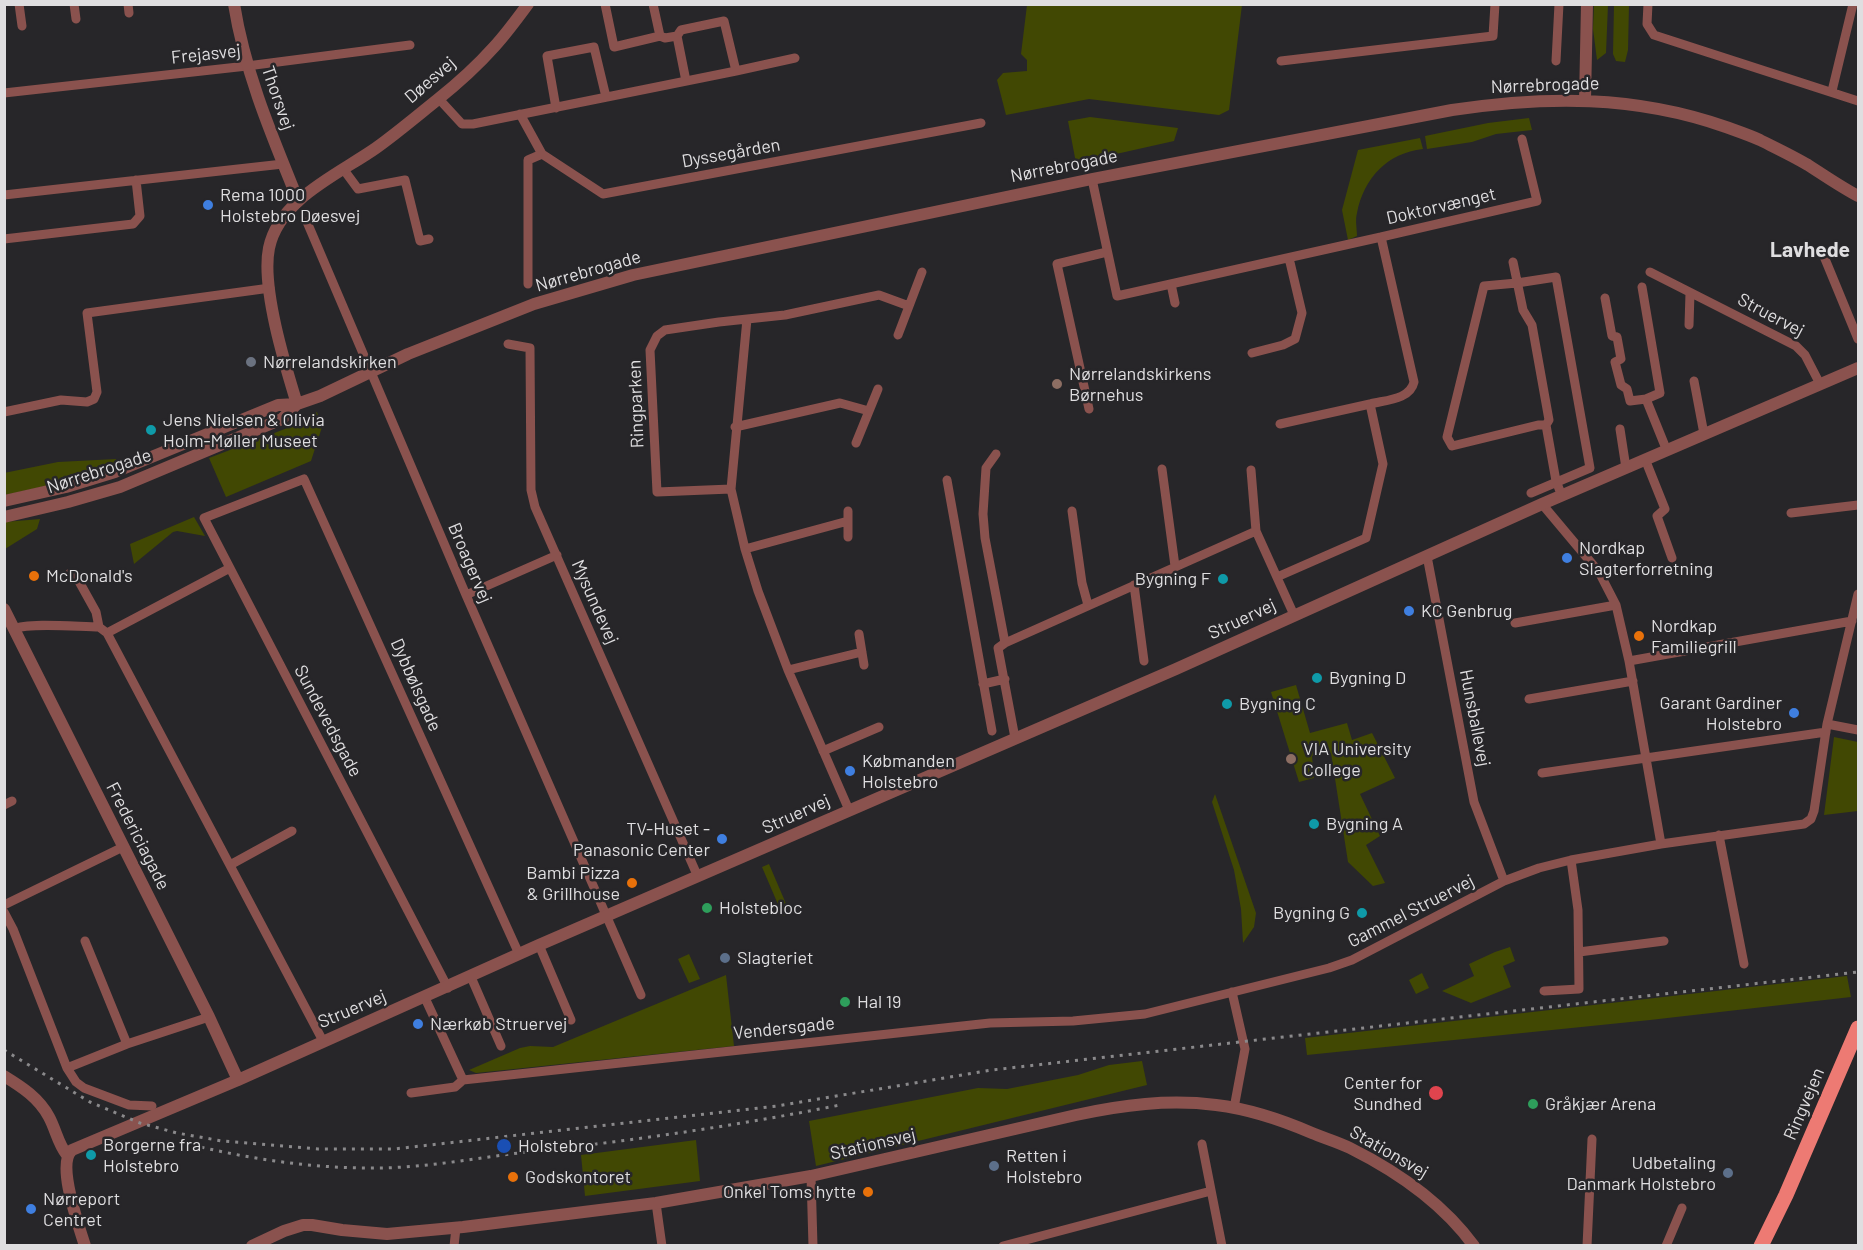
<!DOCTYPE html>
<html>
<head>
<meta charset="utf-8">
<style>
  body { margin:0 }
  #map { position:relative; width:1863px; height:1250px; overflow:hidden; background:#272629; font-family:Barlow,sans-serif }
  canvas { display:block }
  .frame { position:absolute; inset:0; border:6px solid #dfdee0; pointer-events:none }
</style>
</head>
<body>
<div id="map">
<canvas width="1863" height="1250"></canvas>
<div class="frame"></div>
</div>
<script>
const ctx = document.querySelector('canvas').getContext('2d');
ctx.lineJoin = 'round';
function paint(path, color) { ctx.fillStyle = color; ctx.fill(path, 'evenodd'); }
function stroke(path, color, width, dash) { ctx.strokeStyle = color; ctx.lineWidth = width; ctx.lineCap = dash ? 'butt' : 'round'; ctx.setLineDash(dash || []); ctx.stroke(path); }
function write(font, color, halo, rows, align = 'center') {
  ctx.font = font + ' Barlow,sans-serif'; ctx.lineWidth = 5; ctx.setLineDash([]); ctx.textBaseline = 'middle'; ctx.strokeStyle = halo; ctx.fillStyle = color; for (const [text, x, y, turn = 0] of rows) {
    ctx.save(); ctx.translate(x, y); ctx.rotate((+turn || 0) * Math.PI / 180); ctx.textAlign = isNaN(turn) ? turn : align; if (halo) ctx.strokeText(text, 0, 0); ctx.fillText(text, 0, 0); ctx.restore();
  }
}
paint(new Path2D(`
  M1027 5H1242L1229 110 1219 115 1089 99 1006 115 997 80 1003 73 1027 71V60L1021 54Z
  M1594 5H1608L1606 53 1597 60 1593 29Z
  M1614 5H1629L1628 50 1625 62 1616 61 1613 54Z
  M1090 117 1178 128 1174 141 1076 163 1068 121Z
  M1529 118 1532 130 1496 134 1472 142 1427 149 1425 136 1488 123Z
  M1420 138 1423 149C1387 153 1364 178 1357 213 1355 220 1357 229 1357 236L1348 240 1342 210 1358 150Z
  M317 412 322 427 311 461 226 497 209 458 290 427Z
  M116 459 117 462 75 475 55 484 5 495 4 473 58 462Z
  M194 517 205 536 177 531 173 532 134 564 130 544Z
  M40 519 37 529 5 549V522Z
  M1296 685 1310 733 1347 723 1352 740 1372 733 1395 778 1360 794 1380 836 1366 845 1385 883 1373 886 1348 862 1331 753 1312 756 1314 778 1299 782 1271 692Z
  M1834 737 1858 742V811L1824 815Z
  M1215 794 1256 913 1254 927 1243 943 1241 909 1234 870 1212 802Z
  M769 864 790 913 783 916 762 867Z
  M1510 947 1515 961 1503 966 1511 987 1471 1003 1442 991 1474 976 1469 964 1495 952Z
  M689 954 700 979 689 983 678 959Z
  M1422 973 1429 988 1416 994 1409 980Z
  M726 975 734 1046 476 1073 469 1070 520 1048 530 1046 553 1047Z
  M1847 976 1851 997 1650 1020 1307 1055 1305 1038Z
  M1142 1061 1147 1085 816 1166 809 1121 978 1088 1007 1089 1078 1075 1109 1065Z
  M696 1140 700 1181 585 1196 581 1155Z`), '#414803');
stroke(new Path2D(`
  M19 4 22 26
  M74 4 76 19
  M128 4 129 13
  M605 4 614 47 660 36 665 38 677 36
  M653 4 660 36
  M1648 4 1647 24 1654 35 1858 101
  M1281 61 1493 36 1495 4
  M1556 61 1559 4
  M686 81 677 36 681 30 724 21 736 71
  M1832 91 1853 4
  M4 93 247 66 410 45
  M439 99 462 124H473L736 71 795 58
  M556 108 547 56 594 47 606 97
  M520 114 542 154 603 194 981 123
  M344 170 358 189 405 180 420 241 429 239
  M1092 179 1117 296 1381 237
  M4 195 283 164
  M307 222 466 595 641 995
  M4 239 133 224 140 216 136 180
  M1823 254 1858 339
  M1513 262 1523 310 1532 325 1549 420 1546 425 1556 481 1562 496
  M1650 272 1796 346 1805 355 1820 384
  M528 284V160L542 154
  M1171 284 1175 303
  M1642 287 1660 393 1646 399
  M1605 298 1612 336 1617 337 1621 359 1615 362 1621 385 1627 389 1630 401 1646 399 1667 451
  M747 319 731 489 745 549 758 591 788 670 849 810
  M1689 325 1690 293
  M898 335 922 272
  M508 344 530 348 531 490 535 507 698 877
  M1252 353 1283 345 1295 339 1302 313 1289 258
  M1694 381 1704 434
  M1370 404C1385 400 1410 400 1414 382L1381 237 1537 201 1522 139
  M1089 409 1057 264 1107 252
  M4 412 61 400 87 402 94 399 97 392 87 313 270 288
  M735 427 840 403 869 411
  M1620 429 1626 468
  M856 443 878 389
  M996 454 986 468 983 514 985 538 1005 643
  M1645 459 1665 509 1657 516 1672 558
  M1162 469 1175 566
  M1251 470 1256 531
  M947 480 992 731
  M731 489 657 492 650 350 657 336 665 330 719 322 785 315 879 295 909 306
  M1531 493 1590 468 1556 277 1517 283 1484 286 1447 437 1452 446 1538 425H1546
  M1542 504 1599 572 1616 605 1629 661 1661 844
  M848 511V537
  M1072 511 1082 583 1088 605
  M1791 513 1858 505
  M745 549 848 521
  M1427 556 1474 802 1504 881
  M70 573 76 576 96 612 99 627
  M1277 577 1366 538 1383 464 1370 404 1280 424
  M1134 585 1144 661
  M466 595 557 555
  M1515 623 1616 605
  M14 629C28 622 80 627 99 627L107 633 323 1041
  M107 633 230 568
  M859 634 864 665
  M1629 661 1852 621
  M788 670 862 652
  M983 684 1005 679
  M1529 699 1633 681
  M1827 724 1858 730
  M1015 738 998 648 1005 643 1256 531 1294 615
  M823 751 879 727
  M1542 773 1826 732
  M4 805 12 801
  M1719 835 1744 964
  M230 865 292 831
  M4 905 123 847
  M4 912 13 929 67 1068 76 1082 84 1088 129 1105 152 1106
  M85 941 127 1044
  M539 945 571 1020
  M1579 952 1664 941
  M471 977 501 1046
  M448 988 204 518 304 479 519 954
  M1544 991 1579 989 1578 910 1571 860
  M1232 992 1245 1049 1234 1108
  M425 998 463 1080 990 1023 1073 1021 1145 1014 1329 968 1352 960 1504 881 1539 868 1571 860 1661 844 1804 824 1811 819 1814 811 1827 724 1858 594
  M67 1068 127 1044 209 1017
  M411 1093 455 1087 463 1080
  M1202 1144 1222 1246
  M811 1176 813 1246
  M656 1203 662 1246
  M454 1246 456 1228
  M1003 1246 1211 1191
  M1587 1246 1592 1139
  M1666 1246 1682 1208`), '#8a524e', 9);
stroke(new Path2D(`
  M234 4C245 73 272 136 298 200
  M1585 100 1587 4
  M297 404C285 365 261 287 269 248 279 199 339 174 376 148 397 133 417 116 437 100 457 84 477 66 494 47 506 34 517 19 528 4
  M4 501 66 487 115 472 278 405 297 404 320 396 408 354 534 304 633 275 1092 179 1452 110C1546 96 1635 95 1726 127 1737 131 1749 135 1760 140 1776 148 1793 156 1808 165 1825 176 1841 187 1858 196
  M4 517 68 502 120 487 282 419 297 404
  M4 609 209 1017 238 1080
  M4 1076C22 1087 39 1098 49 1117 56 1130 58 1144 67 1155
  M85 1246C79 1226 56 1164 72 1150L238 1080 539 945 1176 669 1542 504 1858 368
  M252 1246 284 1231 303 1225H312L342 1230 387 1234 463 1227 656 1203 811 1176 1076 1115C1122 1105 1168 1099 1216 1105 1249 1109 1282 1120 1312 1133 1324 1138 1338 1142 1350 1148 1398 1172 1442 1202 1474 1246`), '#8a524e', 12);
stroke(new Path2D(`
  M1761 1246 1786 1195 1858 1028`), '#ed7a73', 15);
stroke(new Path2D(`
  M4 1050 90 1102 140 1123 177 1133 222 1141 318 1149H394L777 1106 992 1070 1858 972
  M184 1143C248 1159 315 1169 381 1168 429 1167 478 1158 526 1152 631 1141 735 1126 840 1105`), '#8a898b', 3, [3, 6]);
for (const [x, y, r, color] of [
  [208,205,6,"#3f7fe0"],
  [251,362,6,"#6b7280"],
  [1057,384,6,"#8d6e63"],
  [151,430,6,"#0f9aa8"],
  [1567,558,6,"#3f7fe0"],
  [34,576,6,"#e8710a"],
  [1223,579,6,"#0f9aa8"],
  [1409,611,6,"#3f7fe0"],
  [1639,636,6,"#e8710a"],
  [1317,678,6,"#0f9aa8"],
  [1227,704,6,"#0f9aa8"],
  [1794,713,6,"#3f7fe0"],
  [1291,759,6,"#8d6e63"],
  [850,771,6,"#3f7fe0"],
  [1314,824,6,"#0f9aa8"],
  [722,839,6,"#3f7fe0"],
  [632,883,6,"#e8710a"],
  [707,908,6,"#2e9e5b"],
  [1362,913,6,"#0f9aa8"],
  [725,958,6,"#5c6f8a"],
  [845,1002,6,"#2e9e5b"],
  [418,1024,6,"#3f7fe0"],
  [1436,1093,8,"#e0444e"],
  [1533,1104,6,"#2e9e5b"],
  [504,1146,8,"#1a4fb4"],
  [91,1155,6,"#0f9aa8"],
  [994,1166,6,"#5c6f8a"],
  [1728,1173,6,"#5c6f8a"],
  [513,1177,6,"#e8710a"],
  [868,1192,6,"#e8710a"],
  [31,1209,6,"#3f7fe0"]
]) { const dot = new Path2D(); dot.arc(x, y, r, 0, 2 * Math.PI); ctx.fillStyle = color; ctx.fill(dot); stroke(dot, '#272629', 2); }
write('18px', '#dfdee0', '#272629', [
  ["Frejasvej",206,54,-6],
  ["Døesvej",430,80,-41],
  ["Nørrebrogade",1545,85,-2],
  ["Thorsvej",278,98,71],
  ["Dyssegården",731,153,-10],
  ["Nørrebrogade",1064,166,-11],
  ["Doktorvænget",1441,206,-13],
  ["Nørrebrogade",588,271,-16],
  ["Struervej",1771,315,28],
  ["Ringparken",636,404,-92],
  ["Nørrebrogade",99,471,-18],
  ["Broagervej",470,563,67],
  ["Mysundevej",595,602,66],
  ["Struervej",1242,619,-25],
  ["Dybbølsgade",416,685,66],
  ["Hunsballevej",1475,718,79],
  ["Sundevedsgade",328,721,62],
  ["Struervej",796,814,-24],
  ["Fredericiagade",138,836,63],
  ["Gammel Struervej",1411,911,-27],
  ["Struervej",352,1009,-23],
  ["Vendersgade",784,1028,-6],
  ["Ringvejen",1804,1104,-67],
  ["Stationsvej",873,1144,-13],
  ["Stationsvej",1389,1152,30]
]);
write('18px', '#dfdee0', '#272629', [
  ["Rema 1000",220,195],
  ["Holstebro Døesvej",220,216],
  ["Nørrelandskirken",263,362],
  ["Nørrelandskirkens",1069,374],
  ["Børnehus",1069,395],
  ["Jens Nielsen & Olivia",163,420],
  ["Holm-Møller Museet",163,441],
  ["Nordkap",1579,548],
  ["Slagterforretning",1579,569],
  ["McDonald's",46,576],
  ["Bygning F",1211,579,"right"],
  ["KC Genbrug",1421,611],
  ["Nordkap",1651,626],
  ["Familiegrill",1651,647],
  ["Bygning D",1329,678],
  ["Garant Gardiner",1782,703,"right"],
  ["Holstebro",1782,724,"right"],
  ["Bygning C",1239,704],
  ["VIA University",1303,749],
  ["College",1303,770],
  ["Købmanden",862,761],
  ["Holstebro",862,782],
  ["Bygning A",1326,824],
  ["TV-Huset -",710,829,"right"],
  ["Panasonic Center",710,850,"right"],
  ["Bambi Pizza",620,873,"right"],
  ["& Grillhouse",620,894,"right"],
  ["Holstebloc",719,908],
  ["Bygning G",1350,913,"right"],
  ["Slagteriet",737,958],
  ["Hal 19",857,1002],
  ["Nærkøb Struervej",430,1024],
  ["Center for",1422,1083,"right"],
  ["Sundhed",1422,1104,"right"],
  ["Gråkjær Arena",1545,1104],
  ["Borgerne fra",103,1145],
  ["Holstebro",103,1166],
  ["Holstebro",518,1146],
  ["Retten i",1006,1156],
  ["Holstebro",1006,1177],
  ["Udbetaling",1716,1163,"right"],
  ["Danmark Holstebro",1716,1184,"right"],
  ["Godskontoret",525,1177],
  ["Onkel Toms hytte",856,1192,"right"],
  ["Nørreport",43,1199],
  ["Centret",43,1220]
], 'left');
write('bold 21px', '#dfdee0', '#272629', [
  ["Lavhede",1810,250]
]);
</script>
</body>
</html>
